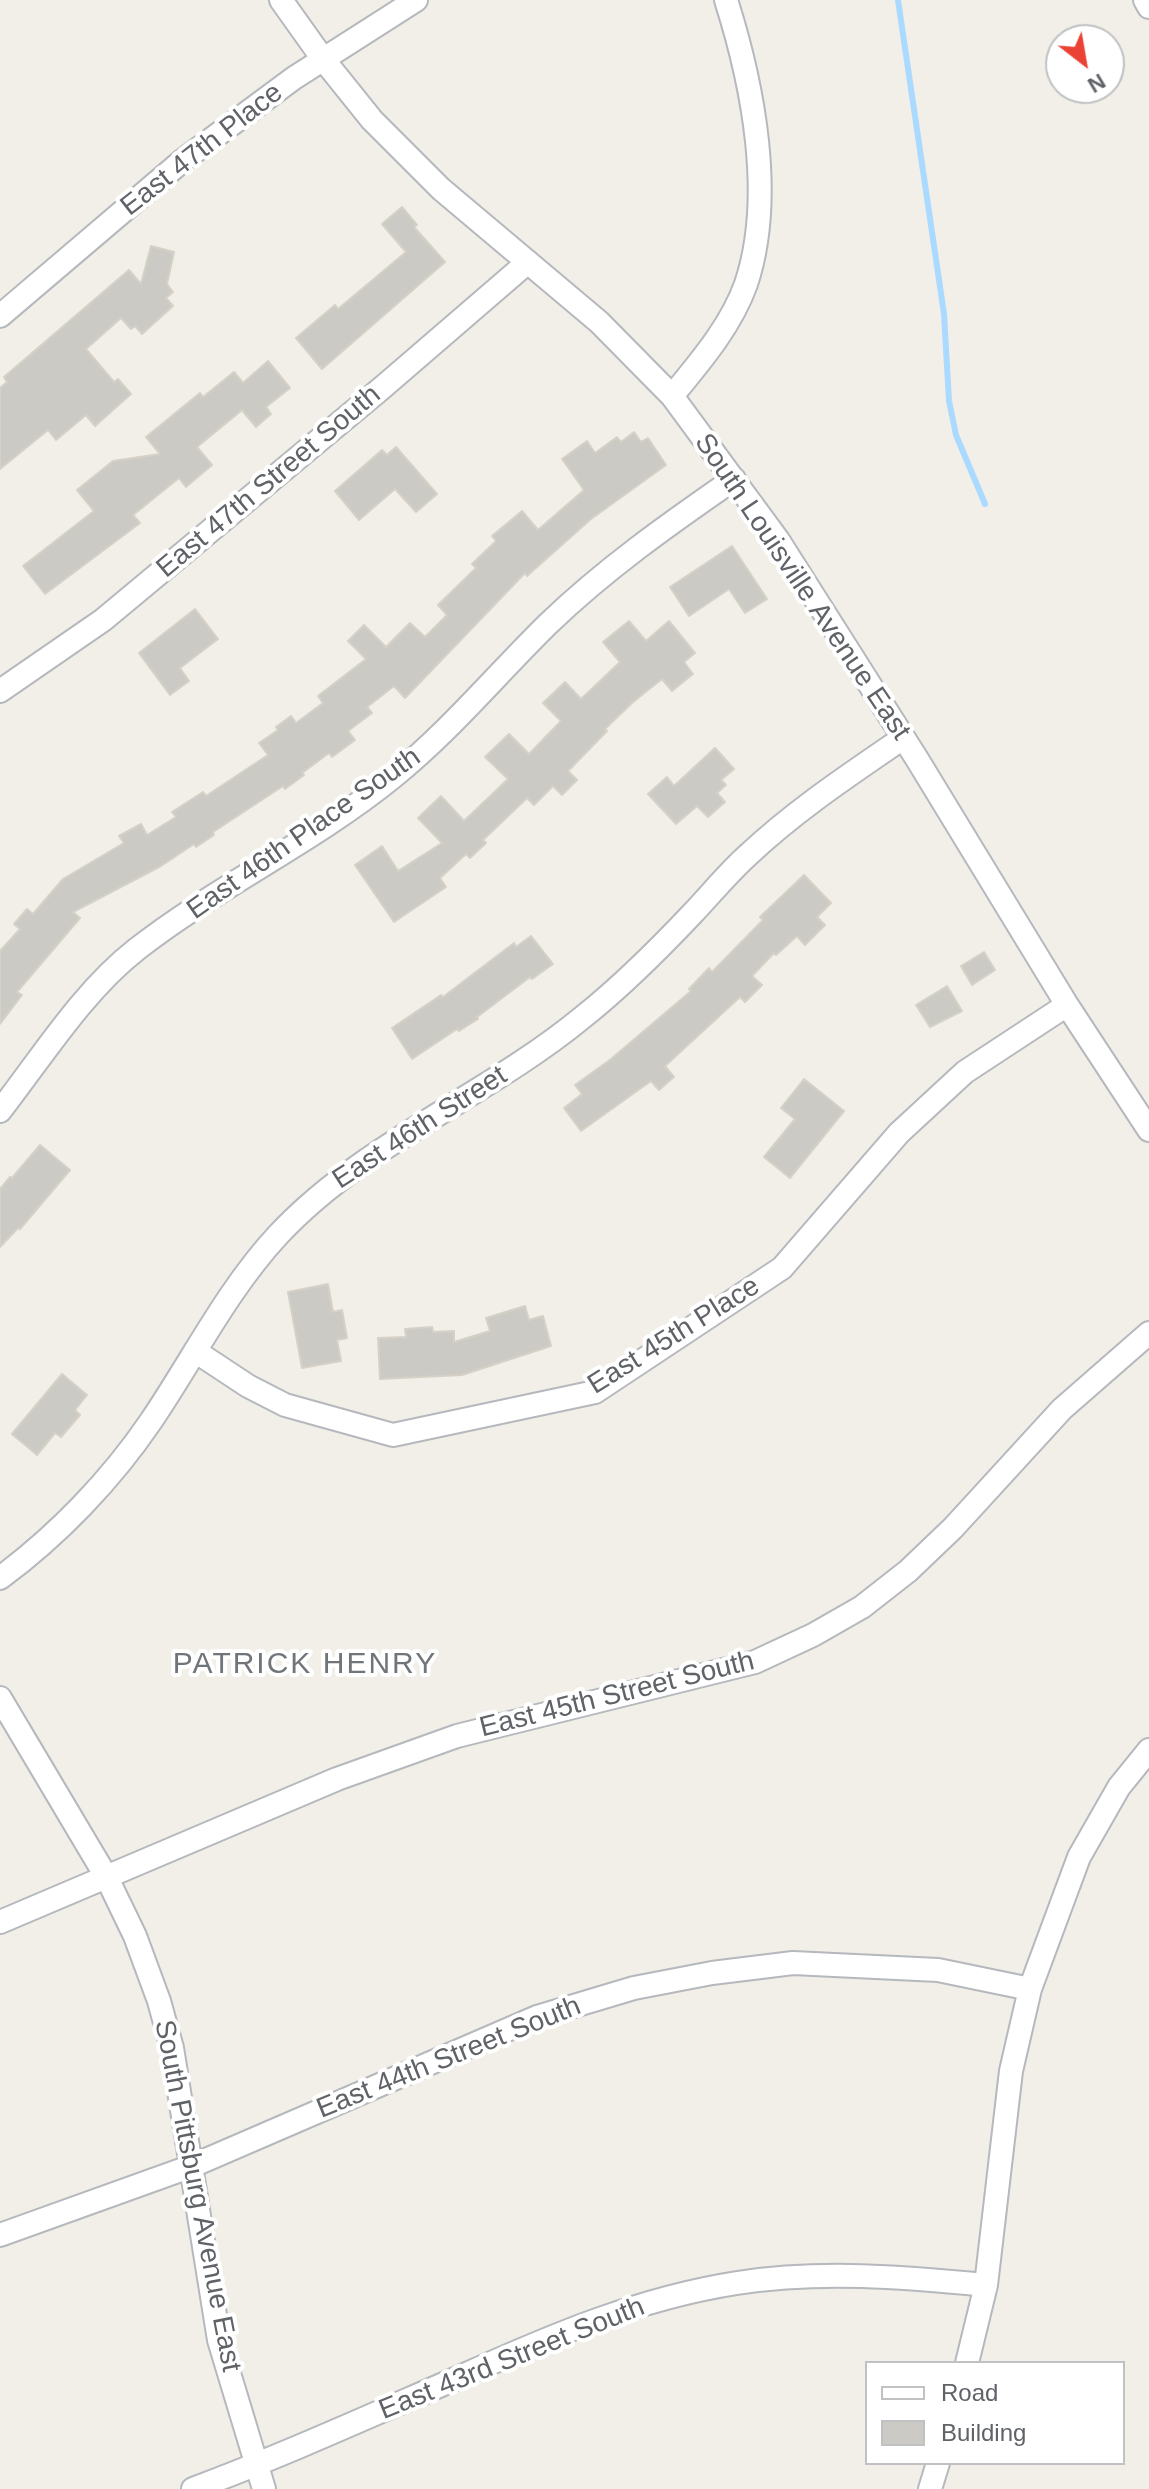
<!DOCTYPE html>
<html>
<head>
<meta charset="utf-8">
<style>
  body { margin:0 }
  #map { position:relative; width:1149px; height:2489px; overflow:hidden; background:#f1efe8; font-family:Helvetica,sans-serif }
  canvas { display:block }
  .legend { position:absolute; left:865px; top:2361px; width:260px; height:104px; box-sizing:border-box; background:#fff; border:2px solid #bfc1c3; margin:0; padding:10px 14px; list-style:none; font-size:24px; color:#5f6368 }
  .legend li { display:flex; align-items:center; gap:16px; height:40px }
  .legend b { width:40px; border:2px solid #bfc1c3 }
  .north { position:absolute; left:1045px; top:24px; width:80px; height:80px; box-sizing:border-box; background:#fff; border:2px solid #bfc1c3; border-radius:50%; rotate:149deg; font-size:22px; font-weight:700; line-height:32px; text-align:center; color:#5f6368 }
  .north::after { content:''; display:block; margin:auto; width:28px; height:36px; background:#ea4335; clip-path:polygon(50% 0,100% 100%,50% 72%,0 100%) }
</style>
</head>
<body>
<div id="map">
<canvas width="1149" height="2489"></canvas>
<ul class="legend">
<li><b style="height:10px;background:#fff"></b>Road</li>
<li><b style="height:22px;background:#cccac5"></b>Building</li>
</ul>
<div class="north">N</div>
</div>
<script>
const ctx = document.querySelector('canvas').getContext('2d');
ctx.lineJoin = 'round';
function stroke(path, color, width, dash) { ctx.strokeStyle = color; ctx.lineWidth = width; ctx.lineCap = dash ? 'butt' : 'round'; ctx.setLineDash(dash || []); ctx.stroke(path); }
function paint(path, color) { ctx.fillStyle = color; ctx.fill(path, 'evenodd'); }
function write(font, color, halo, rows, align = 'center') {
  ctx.font = font + ' Helvetica,sans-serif'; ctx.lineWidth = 8; ctx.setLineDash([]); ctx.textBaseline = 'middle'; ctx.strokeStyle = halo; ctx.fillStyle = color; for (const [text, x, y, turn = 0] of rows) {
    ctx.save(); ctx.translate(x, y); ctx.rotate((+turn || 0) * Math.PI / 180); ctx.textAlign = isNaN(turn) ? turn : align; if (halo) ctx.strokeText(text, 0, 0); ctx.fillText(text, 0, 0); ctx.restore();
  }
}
stroke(new Path2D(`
  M898 0 944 314 949 401 956 435 985 504`), '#aadaff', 6);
const building = new Path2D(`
  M402 207 417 225 414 227 445 262 322 369 296 338 335 305 338 309 406 252 382 224Z
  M151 246 174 252 167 284 173 292 166 298 173 306 142 334 135 326 131 329 121 318 86 349 114 382 118 379 131 394 95 426 86 415 56 440 48 430 0 469V388L7 382 4 377 129 270 141 284Z
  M268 361 290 388 266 407 271 414 256 427 242 410 197 447 212 465 186 487 179 478 133 515 140 523 45 594 23 566 94 511 77 490 113 461 160 454 146 437 200 393 203 397 234 372 243 383Z
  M634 432 641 442 648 438 666 465 591 519 527 576 525 573 405 698 394 686 367 707 372 713 348 731 355 740 332 757 329 753 302 773 304 775 285 789 283 786 213 832 214 835 196 847 194 844 161 866 73 912 80 918 17 992 22 995 0 1024V951L20 929 14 924 27 909 33 914 63 879 124 843 119 836 141 824 147 835 176 817 172 812 203 792 206 796 268 755 259 743 278 730 276 727 291 716 296 723 323 703 318 696 366 659 348 641 364 625 386 647 410 623 425 637 447 615 438 605 476 568 472 564 496 541 492 536 522 511 538 530 584 490 562 459 587 441 595 453 617 437 621 442Z
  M396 447 437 494 416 512 395 489 359 520 335 491 382 450 387 455Z
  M732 546 767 599 745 613 729 589 689 616 670 587Z
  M195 609 218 639 180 668 189 681 170 695 139 653Z
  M629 621 646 641 669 621 695 653 684 662 693 674 672 691 662 679 633 702 605 729 607 731 568 771 577 780 562 795 553 786 534 805 527 798 483 840 486 843 470 858 466 854 440 878 446 887 394 922 355 865 382 846 398 871 442 843 418 818 441 796 464 821 508 779 485 757 509 734 529 754 561 721 543 703 565 682 581 699 620 662 603 642Z
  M715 748 734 769 721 780 726 785 717 793 725 802 708 817 697 806 676 824 648 794 667 777 674 786Z
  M804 875 831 903 817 917 825 925 805 945 797 936 776 955 774 953 752 976 762 985 745 1002 740 997 665 1066 674 1077 659 1090 651 1081 581 1131 564 1108 582 1094 575 1085 611 1059 691 991 689 989 709 968 712 972 763 920 760 917Z
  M531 936 553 964 532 979 530 977 477 1017 478 1019 459 1031 457 1029 412 1059 392 1028 441 995 443 997 514 943 516 947Z
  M984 952 995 970 972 985 961 966Z
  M947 986 962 1011 930 1027 916 1005Z
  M804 1079 844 1111 790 1178 764 1157 795 1119 781 1108Z
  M40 1145 70 1170 20 1229 18 1228 0 1247V1189L10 1177 12 1178Z
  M328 1284 333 1312 342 1310 347 1338 337 1340 341 1361 302 1368 288 1292Z
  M525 1306 529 1320 543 1316 551 1346 462 1375 380 1379 378 1338 406 1337 405 1329 432 1327 433 1332 454 1331V1342L490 1331 486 1318Z
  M62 1374 87 1395 75 1410 80 1415 61 1437 55 1433 37 1455 12 1434Z`);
paint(building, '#cccac5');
stroke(building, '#d6d1c6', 2);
const minor = new Path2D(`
  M281 0 323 59 372 120 441 189 599 322 672 396 778 540 917 759 1067 1005 1149 1130
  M1145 0 1149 7
  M0 316 182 161 294 78 416 0
  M672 396C700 362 731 326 746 284 775 197 753 85 726 0
  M0 691 103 620 383 387 528 262
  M0 1111C42 1057 83 991 137 949 218 886 313 842 393 777 450 731 496 675 548 624 605 569 669 524 734 479
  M195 1351 248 1386 285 1405 393 1435 595 1392 782 1268 899 1133 965 1072 1067 1005
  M0 1578C57 1536 111 1480 151 1421 193 1359 227 1290 278 1235 365 1142 486 1097 583 1017 622 986 658 950 692 914 711 894 728 873 748 855 796 810 849 775 903 738
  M0 1698 107 1878 135 1936 159 2001 172 2048 219 2340 264 2489
  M0 1922 337 1779 457 1736 755 1662 813 1635 862 1607 908 1571 953 1528 1062 1409 1149 1333
  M0 2235 192 2166 537 2017 634 1988 712 1973 793 1963 938 1970 1030 1989
  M967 2363 986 2285 1011 2071 1030 1989 1079 1857 1119 1787 1149 1750
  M193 2489C284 2455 372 2415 462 2376 551 2336 640 2298 737 2283 821 2270 903 2277 986 2285
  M930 2489 938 2463`);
stroke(minor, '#b5b8bc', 26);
stroke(minor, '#fff', 22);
write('28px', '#5f6368', '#fff', [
  ["East 47th Place",202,150,-38],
  ["East 47th Street South",269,482,-40],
  ["South Louisville Avenue East",802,587,56],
  ["East 46th Place South",304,834,-35],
  ["East 46th Street",420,1128,-33],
  ["East 45th Place",674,1336,-32],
  ["East 45th Street South",617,1695,-14],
  ["East 44th Street South",449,2058,-22],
  ["South Pittsburg Avenue East",197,2196,79],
  ["East 43rd Street South",512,2359,-22]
]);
ctx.letterSpacing = '2px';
write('30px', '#70757a', '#fff', [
  ["PATRICK HENRY",305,1665]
]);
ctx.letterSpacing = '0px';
</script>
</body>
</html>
